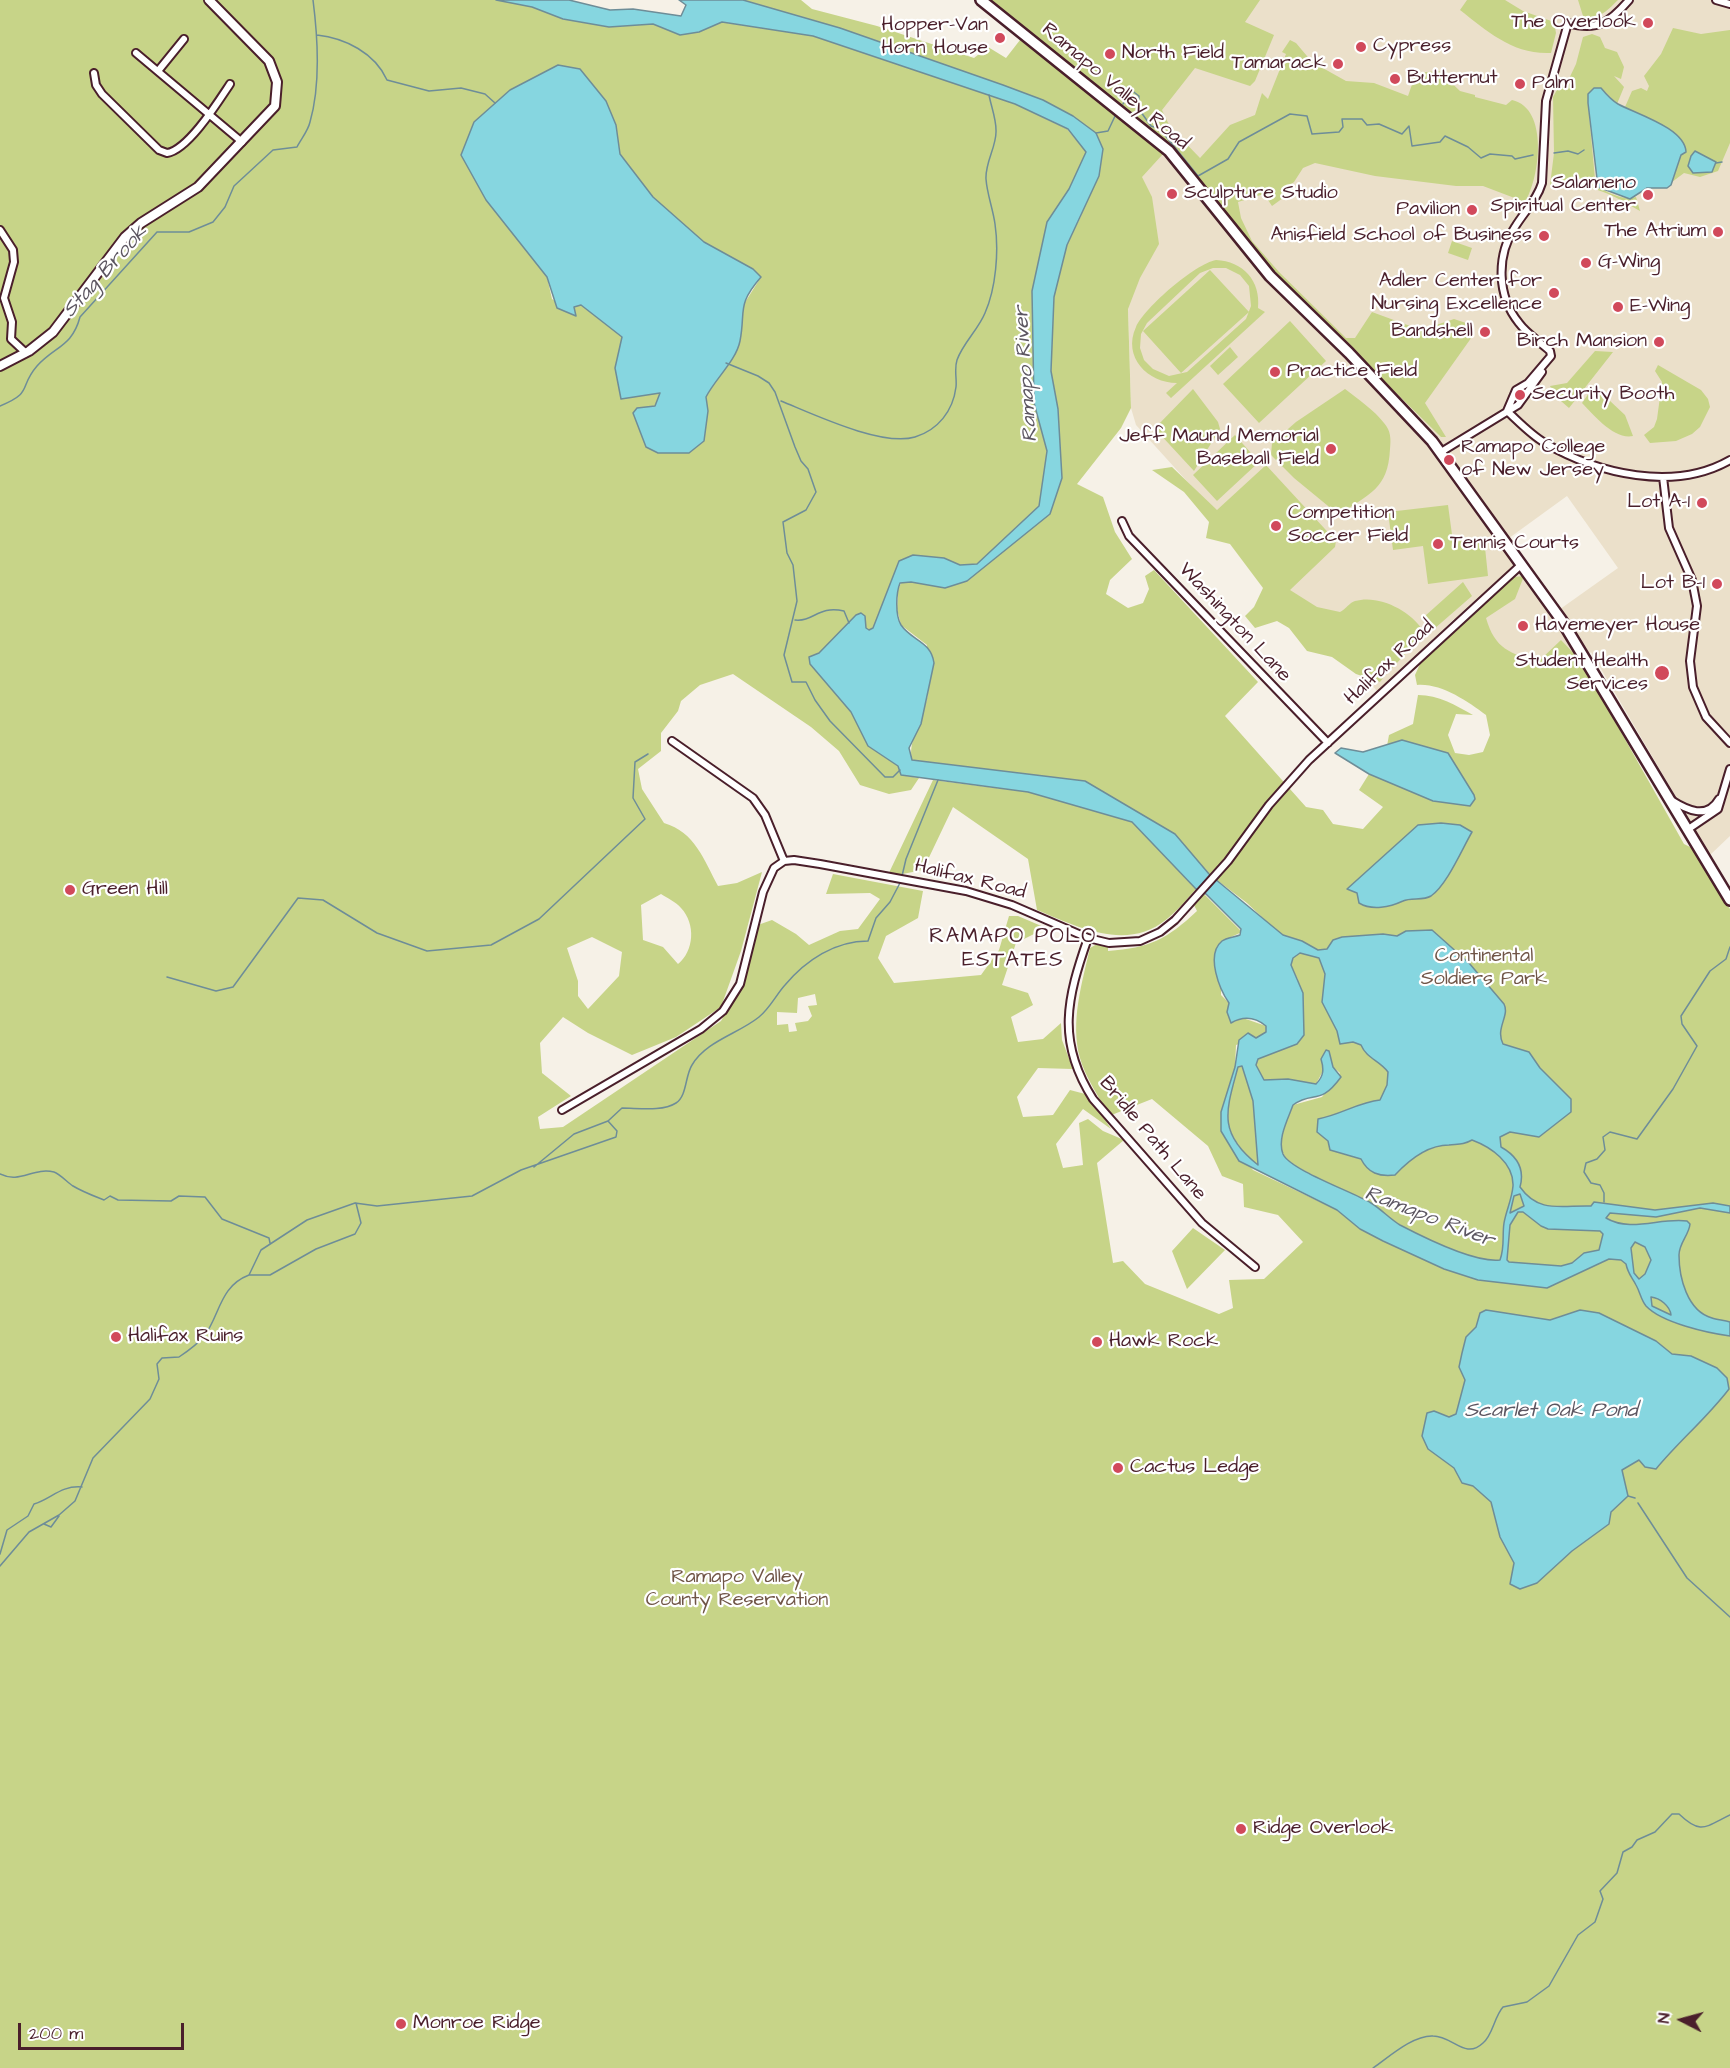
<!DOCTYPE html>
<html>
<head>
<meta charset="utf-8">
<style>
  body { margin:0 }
  #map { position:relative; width:1730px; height:2068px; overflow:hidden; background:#f6f1e7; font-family:"Architects Daughter",sans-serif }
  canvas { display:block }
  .north { position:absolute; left:1652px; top:1990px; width:60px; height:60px; -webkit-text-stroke:4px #fff; paint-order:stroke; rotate:276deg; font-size:16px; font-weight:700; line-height:24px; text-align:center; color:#4a1f2b }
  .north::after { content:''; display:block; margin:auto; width:21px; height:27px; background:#4a1f2b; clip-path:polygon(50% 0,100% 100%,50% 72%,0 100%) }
  .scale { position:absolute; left:18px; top:2023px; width:166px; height:27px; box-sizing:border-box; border:3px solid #4a1f2b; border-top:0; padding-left:8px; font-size:18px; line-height:21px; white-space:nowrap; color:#4a1f2b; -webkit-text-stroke:4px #fff; paint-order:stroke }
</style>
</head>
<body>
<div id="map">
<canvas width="1730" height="2068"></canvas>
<div class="north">N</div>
<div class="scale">200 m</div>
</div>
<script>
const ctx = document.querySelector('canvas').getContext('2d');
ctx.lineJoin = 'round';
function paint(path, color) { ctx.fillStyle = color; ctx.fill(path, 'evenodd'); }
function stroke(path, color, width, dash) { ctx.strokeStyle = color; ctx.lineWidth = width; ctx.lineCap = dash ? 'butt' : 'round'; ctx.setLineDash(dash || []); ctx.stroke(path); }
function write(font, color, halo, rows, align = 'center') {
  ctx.font = font + ' "Architects Daughter",sans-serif'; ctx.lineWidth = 4.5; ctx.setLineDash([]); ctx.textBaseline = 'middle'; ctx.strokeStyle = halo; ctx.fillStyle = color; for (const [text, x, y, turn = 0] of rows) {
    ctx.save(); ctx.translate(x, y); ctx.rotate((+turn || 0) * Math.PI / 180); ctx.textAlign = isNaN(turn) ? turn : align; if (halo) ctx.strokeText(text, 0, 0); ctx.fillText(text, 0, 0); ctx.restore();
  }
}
paint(new Path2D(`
  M991 0H1730V836L1710 855 1591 652 1527 711 1454 619 1378 692 1136 425 1131 408 1124 173 1158 134ZM1567 496 1618 568 1556 612 1505 541Z`), '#ebe0ca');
paint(new Path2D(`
  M0 0H498L532 7 563 19 609 27 653 24 680 35 699 32 721 22 813 36 1015 104 1067 129 1086 152 1069 189 1047 222 1034 403 1047 451 1039 506 977 564 960 565 944 558 899 561 873 628 869 630 866 628 865 617 861 613 856 616 810 664 851 712 868 746 898 766 901 775 919 778 911 790 889 794 860 785 839 751 811 727 733 674 700 685 681 701 678 711 661 733V751L638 769 642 789 664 823C695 832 704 860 718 886L737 883 762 872 741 951 721 1007 676 1037 632 1055 588 1033 563 1017 540 1043 542 1073 571 1096 538 1117 540 1129 563 1127 721 1021 746 977 755 926 772 920 796 934 809 945 840 931 858 929 880 899 870 893 826 894 833 874 923 891 918 918 886 936 878 958 894 983 981 975 999 950 1009 916H1018L1046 928 1016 943 1002 985 1028 993 1033 1005 1011 1017 1018 1042 1043 1039 1061 1023 1062 1040 1073 1069 1038 1068 1017 1097 1023 1117 1053 1115 1070 1090 1089 1095 1111 1129 1083 1109 1056 1144 1063 1168 1083 1165 1079 1123 1088 1119 1103 1131 1124 1140 1097 1163 1113 1263 1123 1261 1145 1284 1219 1314 1233 1308 1229 1280 1264 1279 1303 1242 1278 1215 1244 1207 1243 1184 1222 1176 1208 1146 1152 1099 1109 1116C1100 1098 1085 1077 1080 1058 1070 1022 1082 983 1090 948L1097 944H1108V951C1150 948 1167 939 1197 911L1194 905 1203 893 1242 932 1222 941 1221 995 1229 1003 1227 1012 1231 1022 1243 1018 1266 1026V1033L1261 1037 1236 1045 1235 1067 1221 1112V1131L1253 1170 1337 1210 1348 1219 1366 1200C1350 1192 1290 1168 1284 1155 1276 1141 1288 1119 1293 1105L1322 1097 1340 1073 1333 1067 1329 1052 1321 1059 1324 1069 1316 1084 1300 1083 1294 1080 1268 1082 1264 1080 1256 1065 1258 1059 1297 1044 1298 980 1291 965 1293 958 1300 953 1247 903 1209 874 1175 834 1085 781 912 760C907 741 925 715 928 693 930 678 927 661 927 645L901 625 897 609 898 590 901 583 911 582 945 588 1050 514 1062 478 1058 409 1051 371 1054 297 1067 245 1081 216 1103 149 1043 100 840 28 743 0H801L812 9 877 26 974 58 988 47 1006 58 1020 40 1139 132 1163 154 1142 177 1152 197 1159 244 1140 278 1128 309 1131 408 1121 428 1077 484 1103 497 1115 532 1132 559 1110 580 1106 594 1128 608 1143 603 1149 589 1145 576 1154 570 1258 682 1225 716 1306 807 1323 810 1333 824 1363 829 1383 807 1359 790 1369 774 1397 784 1422 746 1402 740 1387 746 1389 735 1413 724 1418 695C1439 695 1455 705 1473 715L1456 714 1448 735 1455 753 1469 755 1483 752 1490 735 1486 715C1467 701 1441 683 1417 685L1415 675 1420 664 1441 640 1514 577 1524 576 1515 599 1486 618C1495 649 1510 654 1539 661L1561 640 1581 661 1684 844 1692 848 1730 909V2068H0ZM558 65 568 67 616 125 620 154 653 197 704 242 753 269 761 277 742 307 740 342 706 397 708 411 704 441 689 453H658L637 408 655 406 661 393 621 398 615 368 622 337 581 305 574 307 576 315 552 299 547 277 461 155 474 122ZM661 894C667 898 676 902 681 908 696 924 694 951 678 964L663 947 643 940 641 905ZM592 937 622 952 619 976 588 1009 578 996V981L567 948ZM815 994 817 1005 808 1006 812 1016 808 1021 795 1023 797 1031 789 1032 788 1024 777 1025V1012L797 1013 798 998Z
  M991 0H1260L1245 22 1274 35 1255 81 1250 86 1195 68 1162 110 1170 127 1200 158 1230 125 1255 115 1262 93 1268 99 1286 54 1282 52 1290 40 1296 43 1312 62 1346 81 1374 83 1408 96 1416 73 1439 71 1460 91 1475 95V97L1506 105 1512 100C1549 108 1540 178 1525 202L1483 186H1456L1375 176 1315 163 1303 168 1294 182 1284 189 1283 198 1272 206 1264 194 1238 202 1241 218 1252 241 1279 272 1346 338H1355L1372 312 1421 330 1454 319 1469 324 1474 334 1425 403 1446 437H1441L1276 275 1170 144Z
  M1467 0H1505L1523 11 1554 22 1556 33 1551 53C1513 55 1487 31 1460 10Z
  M1578 0H1618C1608 10 1598 21 1583 16Z
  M1673 28 1701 34 1730 30V143L1718 171 1700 177 1684 173 1672 182 1681 155 1686 152 1625 107 1632 91 1641 88 1647 91 1649 86 1644 76 1661 54Z
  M1592 34 1600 37 1605 48 1617 52 1624 67 1621 79 1614 76 1624 87 1617 104 1601 88 1588 103 1595 179 1598 187C1609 193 1623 201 1636 197L1640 211C1611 194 1588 181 1555 188L1550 185 1554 153 1553 97 1558 88 1567 83 1576 64 1583 37Z
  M1452 241 1472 248 1468 260 1448 253Z
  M1216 260C1243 261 1261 281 1258 308L1265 312 1171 398 1166 393 1177 383C1148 383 1122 357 1136 327 1145 307 1195 264 1216 260ZM1226 268 1240 275 1249 286 1251 306 1246 319 1187 372 1169 376 1153 369 1144 360 1140 348 1141 334 1147 323 1200 273 1213 268Z
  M1210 270 1249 312 1181 373 1143 331Z
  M1290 321 1326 361 1259 423 1223 384Z
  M1230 347 1238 357 1218 375 1210 366Z
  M1595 351 1613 352 1569 408 1554 395 1550 386 1567 383Z
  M1658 365 1701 390 1708 399 1710 407 1700 427 1692 434 1676 441 1650 443 1644 435 1654 427 1657 419 1662 382 1655 371Z
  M1594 386 1625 415 1633 436C1614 440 1594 415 1582 403Z
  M1193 389 1218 422 1220 429 1194 471 1157 431 1156 427Z
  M1345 389C1358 399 1374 410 1384 423 1391 431 1391 439 1390 449 1388 490 1369 493 1339 515L1294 478 1271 455 1272 443 1296 422Z
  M1235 435 1259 462 1217 501 1193 475Z
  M1266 465 1336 541 1335 547 1290 590 1317 607 1340 612C1346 609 1350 602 1355 601 1379 594 1410 611 1422 629 1417 646 1392 666 1380 682L1356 674 1332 657 1307 651 1289 628 1277 621 1255 628 1245 616 1254 607 1263 588 1230 544 1206 538 1209 522 1184 492 1152 470 1172 467 1217 510Z
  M1448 505 1453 542 1484 538 1488 576 1428 584 1423 546 1393 550 1388 512Z
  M1463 582 1472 596 1434 629 1425 616Z
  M933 780 1028 792 1132 822 1196 889C1187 899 1178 910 1167 919 1127 952 1078 927 1037 910L1028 859 953 807 923 870 887 877Z
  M1242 1066 1253 1101 1258 1166C1218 1129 1225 1115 1238 1067Z
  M1193 1228 1225 1250 1187 1289 1172 1251Z`), '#c7d488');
const water = new Path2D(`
  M496 0H569L610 10 633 9 681 16 686 5 679 0H743L840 28 1003 85 1043 100 1073 116 1096 133 1103 149 1099 176 1067 245 1054 297 1051 371 1058 409 1062 478 1050 514 967 581 945 588 911 582 900 583C896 593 895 615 901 625 912 641 931 641 934 663L921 724 909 748 912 760 1085 781 1175 834 1209 874 1283 935 1302 941 1318 950 1327 949 1333 940 1342 937 1383 934 1397 936 1406 931 1432 930 1469 963 1504 1004C1510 1016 1495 1028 1503 1044L1529 1052 1540 1068 1571 1099V1112L1539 1137 1510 1132 1500 1137 1501 1147C1517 1156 1525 1169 1520 1187 1539 1214 1562 1205 1591 1206L1594 1202 1655 1210 1713 1203 1730 1206V1213L1700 1208 1656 1217 1610 1213 1606 1218C1631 1233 1661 1217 1687 1221L1690 1224C1689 1235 1679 1243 1679 1255 1679 1277 1687 1311 1712 1318 1717 1320 1724 1320 1730 1322V1336C1708 1333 1662 1323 1646 1306 1641 1300 1640 1292 1636 1285 1632 1277 1628 1274 1626 1264L1621 1260 1609 1259 1547 1288 1478 1280 1444 1269 1383 1241 1360 1229 1337 1210 1239 1161 1221 1131V1112L1235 1067 1239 1040 1248 1033 1256 1038 1266 1032V1026C1255 1017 1243 1016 1231 1023L1227 1012 1229 1003C1220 990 1205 955 1222 941 1226 938 1235 937 1240 935L1241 929 1206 894 1196 889 1132 822 1028 792 901 775 898 766 868 746 851 712 810 664 809 657 819 653 856 615 861 613 865 616 866 628 869 630 873 628 899 561 913 555 944 558 960 565 977 564 1039 506 1047 451 1034 403 1032 291 1047 222 1069 189 1086 152 1068 129 1015 104 813 36 722 22 699 32 680 35 653 24 609 27 563 19 532 7ZM1300 953 1319 958 1325 974 1322 1002 1337 1031 1340 1044 1353 1042 1361 1045C1367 1059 1379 1060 1388 1072L1387 1085 1380 1100C1359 1102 1340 1115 1318 1119L1317 1132 1328 1141 1330 1150 1361 1159C1368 1173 1379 1177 1395 1175 1408 1161 1427 1145 1449 1145 1459 1144 1463 1145 1472 1140 1491 1147 1514 1163 1513 1186 1512 1199 1506 1211 1504 1223 1502 1236 1505 1247 1500 1260 1475 1263 1423 1237 1400 1225 1390 1219 1381 1209 1371 1203 1353 1192 1290 1170 1283 1154 1277 1139 1288 1119 1293 1105 1314 1090 1319 1107 1341 1077L1333 1067 1329 1051 1326 1050 1321 1059C1324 1069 1324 1076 1316 1084L1288 1079 1264 1080 1256 1065 1258 1059 1297 1044 1304 1035 1303 993 1291 965 1293 958ZM1242 1066 1253 1101 1258 1165C1217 1133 1226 1111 1238 1067ZM1520 1194 1524 1206 1510 1213 1514 1196ZM1518 1212H1523L1541 1226 1548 1229 1600 1231 1603 1234 1599 1250 1584 1253 1572 1263 1561 1266 1509 1262 1507 1260 1510 1225ZM1635 1242 1645 1247 1651 1260 1645 1274 1639 1279 1634 1273 1631 1248ZM1651 1297C1660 1298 1670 1306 1671 1315L1652 1306Z
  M558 65 580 69 606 101 616 125 620 154 653 197 704 242 753 269 761 277C736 306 746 310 740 341 736 361 715 379 706 397L708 411 704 441 689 453H658L646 447 633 413 637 408 655 406 660 393 621 399 615 368 622 337 581 305 574 307 576 316 557 308 547 277 486 200 461 155 474 122 510 90Z
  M1594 88H1601C1606 94 1611 100 1618 104 1636 114 1685 128 1686 152L1681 155 1671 185 1667 188H1647L1630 199 1598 187 1588 103V94Z
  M1695 151 1716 162 1712 172 1693 173 1688 166 1691 156Z
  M1402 740 1448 753 1474 795 1475 799 1470 806 1433 801 1369 774 1335 753 1341 748 1363 752Z
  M1441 823 1460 825 1472 832C1462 849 1447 885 1431 896 1423 901 1411 897 1403 901 1390 907 1372 911 1359 903L1357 893 1347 889 1418 825Z
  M1486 1310 1550 1320 1580 1310 1599 1313 1656 1341 1672 1354 1691 1356 1717 1368 1727 1378 1729 1389C1706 1419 1680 1440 1656 1469L1645 1467 1639 1460 1622 1470 1628 1496 1611 1512 1609 1524 1572 1551 1537 1583 1520 1589 1510 1584 1514 1563 1500 1537 1491 1502 1473 1486 1462 1483 1454 1468 1428 1449 1422 1436 1427 1413 1434 1411 1449 1417 1456 1414 1465 1380 1459 1367 1462 1353 1466 1337 1476 1327 1480 1313Z`);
paint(water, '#86d6e0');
stroke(water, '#6e8d98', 1.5);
stroke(new Path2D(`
  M317 35C345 38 375 53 387 80L429 91 461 88 485 94 495 103
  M1123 104 1131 90 1139 96 1138 108 1151 126 1160 129 1198 176 1228 159 1239 142 1290 114 1307 116 1312 134 1339 132 1343 127 1342 119H1362L1367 125 1379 124 1402 134 1409 126 1412 146 1440 142 1445 136 1468 147 1481 158 1490 154 1512 156 1515 159 1533 155
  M1096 133 1108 131 1116 114
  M1554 153 1568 151 1578 154 1584 150
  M1716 163 1722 162
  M726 363 758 376 769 383 775 392 795 447 801 461 808 469 816 492 806 510 783 522 787 553 793 565 797 601 784 655 792 682H806L815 700 830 721 885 777H893L900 770
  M781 401C813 414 882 447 915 437 938 430 953 411 956 387 957 379 954 369 957 360 963 343 978 330 985 313 996 288 999 251 995 224 993 209 987 194 986 179 985 162 997 146 996 130 996 118 991 106 989 95
  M0 406C34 392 18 388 37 366 55 346 72 347 80 317L157 232H189L213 222 225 207 234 186 273 150 297 147C301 139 308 131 310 122 321 84 318 39 313 0
  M795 620C814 622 818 605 844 611L849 623
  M902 876 906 859 938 780
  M167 977 216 991 233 987 298 898 323 900 377 933 427 951 491 945 539 919 645 819 633 798 635 762 648 754
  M534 1167 574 1134 608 1121 622 1108C638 1108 662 1112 676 1103 687 1096 685 1076 692 1065 706 1041 738 1034 759 1017 770 1008 776 995 785 985 806 960 835 941 868 941L876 918 890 902 901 881
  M0 1174C20 1184 33 1167 54 1172 60 1174 68 1183 73 1186 83 1192 94 1196 104 1200L110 1196 118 1200 171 1201 179 1196 205 1197 222 1219 269 1238 270 1243
  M1604 1202V1193L1600 1185 1591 1183 1584 1172 1586 1163 1597 1159 1605 1150 1603 1137 1610 1132 1637 1139 1673 1089 1697 1046 1682 1024 1681 1016 1710 971 1726 959 1730 947
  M250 1275H270L316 1249 355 1234 361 1223 356 1203
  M1628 1496 1635 1498
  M1638 1503 1687 1578 1730 1617
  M44 1524 51 1527 59 1516
  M0 1554 7 1530 28 1516 34 1504C51 1499 61 1485 82 1487
  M0 1566 29 1532 59 1515 75 1501 93 1458 150 1399 159 1379 157 1364 162 1358 179 1357C188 1351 198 1344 205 1335 220 1314 220 1286 249 1275L261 1250 307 1220 355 1203 377 1206 472 1196 521 1170 616 1137 617 1131 608 1121
  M1373 2068C1389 2057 1413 2035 1433 2036 1453 2036 1465 2060 1483 2043 1493 2035 1494 2017 1503 2007L1527 2002 1549 1986 1578 1935 1595 1922 1603 1899 1600 1891 1617 1873 1623 1852 1632 1847 1637 1840 1655 1832 1672 1814H1679C1701 1835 1705 1827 1730 1815`), '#6e8d98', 1.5);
const minor = new Path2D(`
  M1716 0 1730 4
  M136 53 242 142
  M158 71 184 39
  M94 73 96 85 102 94 159 150 167 153C188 150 218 102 230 84
  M0 230 13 250 14 262 4 298 12 322 11 339 26 353
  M1507 411 1516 390 1528 383 1551 356 1550 351C1540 342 1527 334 1519 323 1497 296 1496 256 1515 227 1524 212 1537 200 1542 183L1546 101 1568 23C1598 32 1611 21 1629 0
  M1507 411C1519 422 1531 435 1545 443 1598 474 1674 492 1730 460
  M1441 452 1518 405 1542 372
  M1663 477 1669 528 1692 580 1697 606 1690 661 1693 687 1706 717 1730 743
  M1122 521 1129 536 1328 743
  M672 741 753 798 765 815 784 861
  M1671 800C1687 810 1707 820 1719 799
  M1687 830 1718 809 1730 769
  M1088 938C1067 998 1056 1041 1093 1099L1202 1223 1255 1267
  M562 1110 701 1029 723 1011 740 984 763 892 774 868 784 861 794 860 820 864 966 891 1012 905 1088 938 1109 943 1140 941 1160 932 1175 920 1228 861 1269 805 1309 760 1522 564`);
const tertiary = new Path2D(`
  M0 366 29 351 53 332 125 237 141 223 198 187 275 106 277 82 269 61 209 0`);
const primary = new Path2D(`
  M981 0 1169 151 1270 276 1349 353 1432 441 1562 621 1730 900`);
stroke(minor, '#4a1f2b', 10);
stroke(tertiary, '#4a1f2b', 12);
stroke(primary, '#4a1f2b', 14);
stroke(minor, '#fff', 6);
stroke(tertiary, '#fff', 8);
stroke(primary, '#fff', 9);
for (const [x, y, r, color] of [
  [1648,23,6,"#d1495b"],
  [1000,38,6,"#d1495b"],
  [1361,47,6,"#d1495b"],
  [1110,54,6,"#d1495b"],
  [1338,64,6,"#d1495b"],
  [1395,79,6,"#d1495b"],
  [1520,84,6,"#d1495b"],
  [1172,194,6,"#d1495b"],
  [1648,195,6,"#d1495b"],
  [1472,210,6,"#d1495b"],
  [1718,232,6,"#d1495b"],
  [1544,236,6,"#d1495b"],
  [1586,263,6,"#d1495b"],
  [1554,293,6,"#d1495b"],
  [1618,307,6,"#d1495b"],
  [1485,332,6,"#d1495b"],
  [1659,342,6,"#d1495b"],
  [1275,372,6,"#d1495b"],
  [1520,395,6,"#d1495b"],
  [1331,449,6,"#d1495b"],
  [1449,460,6,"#d1495b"],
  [1702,503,6,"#d1495b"],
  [1276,526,6,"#d1495b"],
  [1438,544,6,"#d1495b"],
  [1717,584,6,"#d1495b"],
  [1523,626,6,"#d1495b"],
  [1662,673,8,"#d1495b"],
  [70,890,6,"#d1495b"],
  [116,1337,6,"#d1495b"],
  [1097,1342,6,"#d1495b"],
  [1118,1468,6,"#d1495b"],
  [1241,1829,6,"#d1495b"],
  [401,2024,6,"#d1495b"]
]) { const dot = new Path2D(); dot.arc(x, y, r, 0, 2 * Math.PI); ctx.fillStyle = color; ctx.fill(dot); stroke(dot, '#fff', 2); }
write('20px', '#4a1f2b', '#fff', [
  ["The Overlook",1636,23,"right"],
  ["Hopper–Van",988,26,"right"],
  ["Horn House",988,49,"right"],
  ["Cypress",1373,47],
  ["North Field",1122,54],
  ["Tamarack",1326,64,"right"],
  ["Butternut",1407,79],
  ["Palm",1532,84],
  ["Salameno",1636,184,"right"],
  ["Spiritual Center",1636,207,"right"],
  ["Sculpture Studio",1184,194],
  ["Pavilion",1460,210,"right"],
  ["The Atrium",1706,232,"right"],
  ["Anisfield School of Business",1532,236,"right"],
  ["G-Wing",1598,263],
  ["Adler Center for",1542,282,"right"],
  ["Nursing Excellence",1542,305,"right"],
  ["E-Wing",1630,307],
  ["Bandshell",1473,332,"right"],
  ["Birch Mansion",1647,342,"right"],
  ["Practice Field",1287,372],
  ["Security Booth",1532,395],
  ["Jeff Maund Memorial",1319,437,"right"],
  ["Baseball Field",1319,460,"right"],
  ["Ramapo College",1461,448],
  ["of New Jersey",1461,471],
  ["Lot A-1",1690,503,"right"],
  ["Competition",1288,514],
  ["Soccer Field",1288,537],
  ["Tennis Courts",1450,544],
  ["Lot B-1",1705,584,"right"],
  ["Havemeyer House",1535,626],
  ["Student Health",1648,662,"right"],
  ["Services",1648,685,"right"],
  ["Green Hill",82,890],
  ["Halifax Ruins",128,1337],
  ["Hawk Rock",1109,1342],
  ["Cactus Ledge",1130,1468],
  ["Ridge Overlook",1253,1829],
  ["Monroe Ridge",413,2024]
], 'left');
write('20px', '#4a1f2b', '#fff', [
  ["Ramapo Valley Road",1115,87,40],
  ["Washington Lane",1234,623,47],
  ["Halifax Road",1390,663,-43],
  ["Halifax Road",970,880,14],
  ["Bridle Path Lane",1152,1139,50]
]);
write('20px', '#705547', '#fff', [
  ["Continental",1484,957],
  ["Soldiers Park",1484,980],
  ["Ramapo Valley",737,1578],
  ["County Reservation",737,1601]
]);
write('italic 21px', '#5c5661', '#fff', [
  ["Stag Brook",106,272,-48],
  ["Ramapo River",1027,374,-94],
  ["Ramapo River",1429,1218,21],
  ["Scarlet Oak Pond",1551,1412]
]);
ctx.letterSpacing = '1.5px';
write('21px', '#4a1f2b', '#fff', [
  ["RAMAPO POLO",1013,938],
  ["ESTATES",1013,962]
]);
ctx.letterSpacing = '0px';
</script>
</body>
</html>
